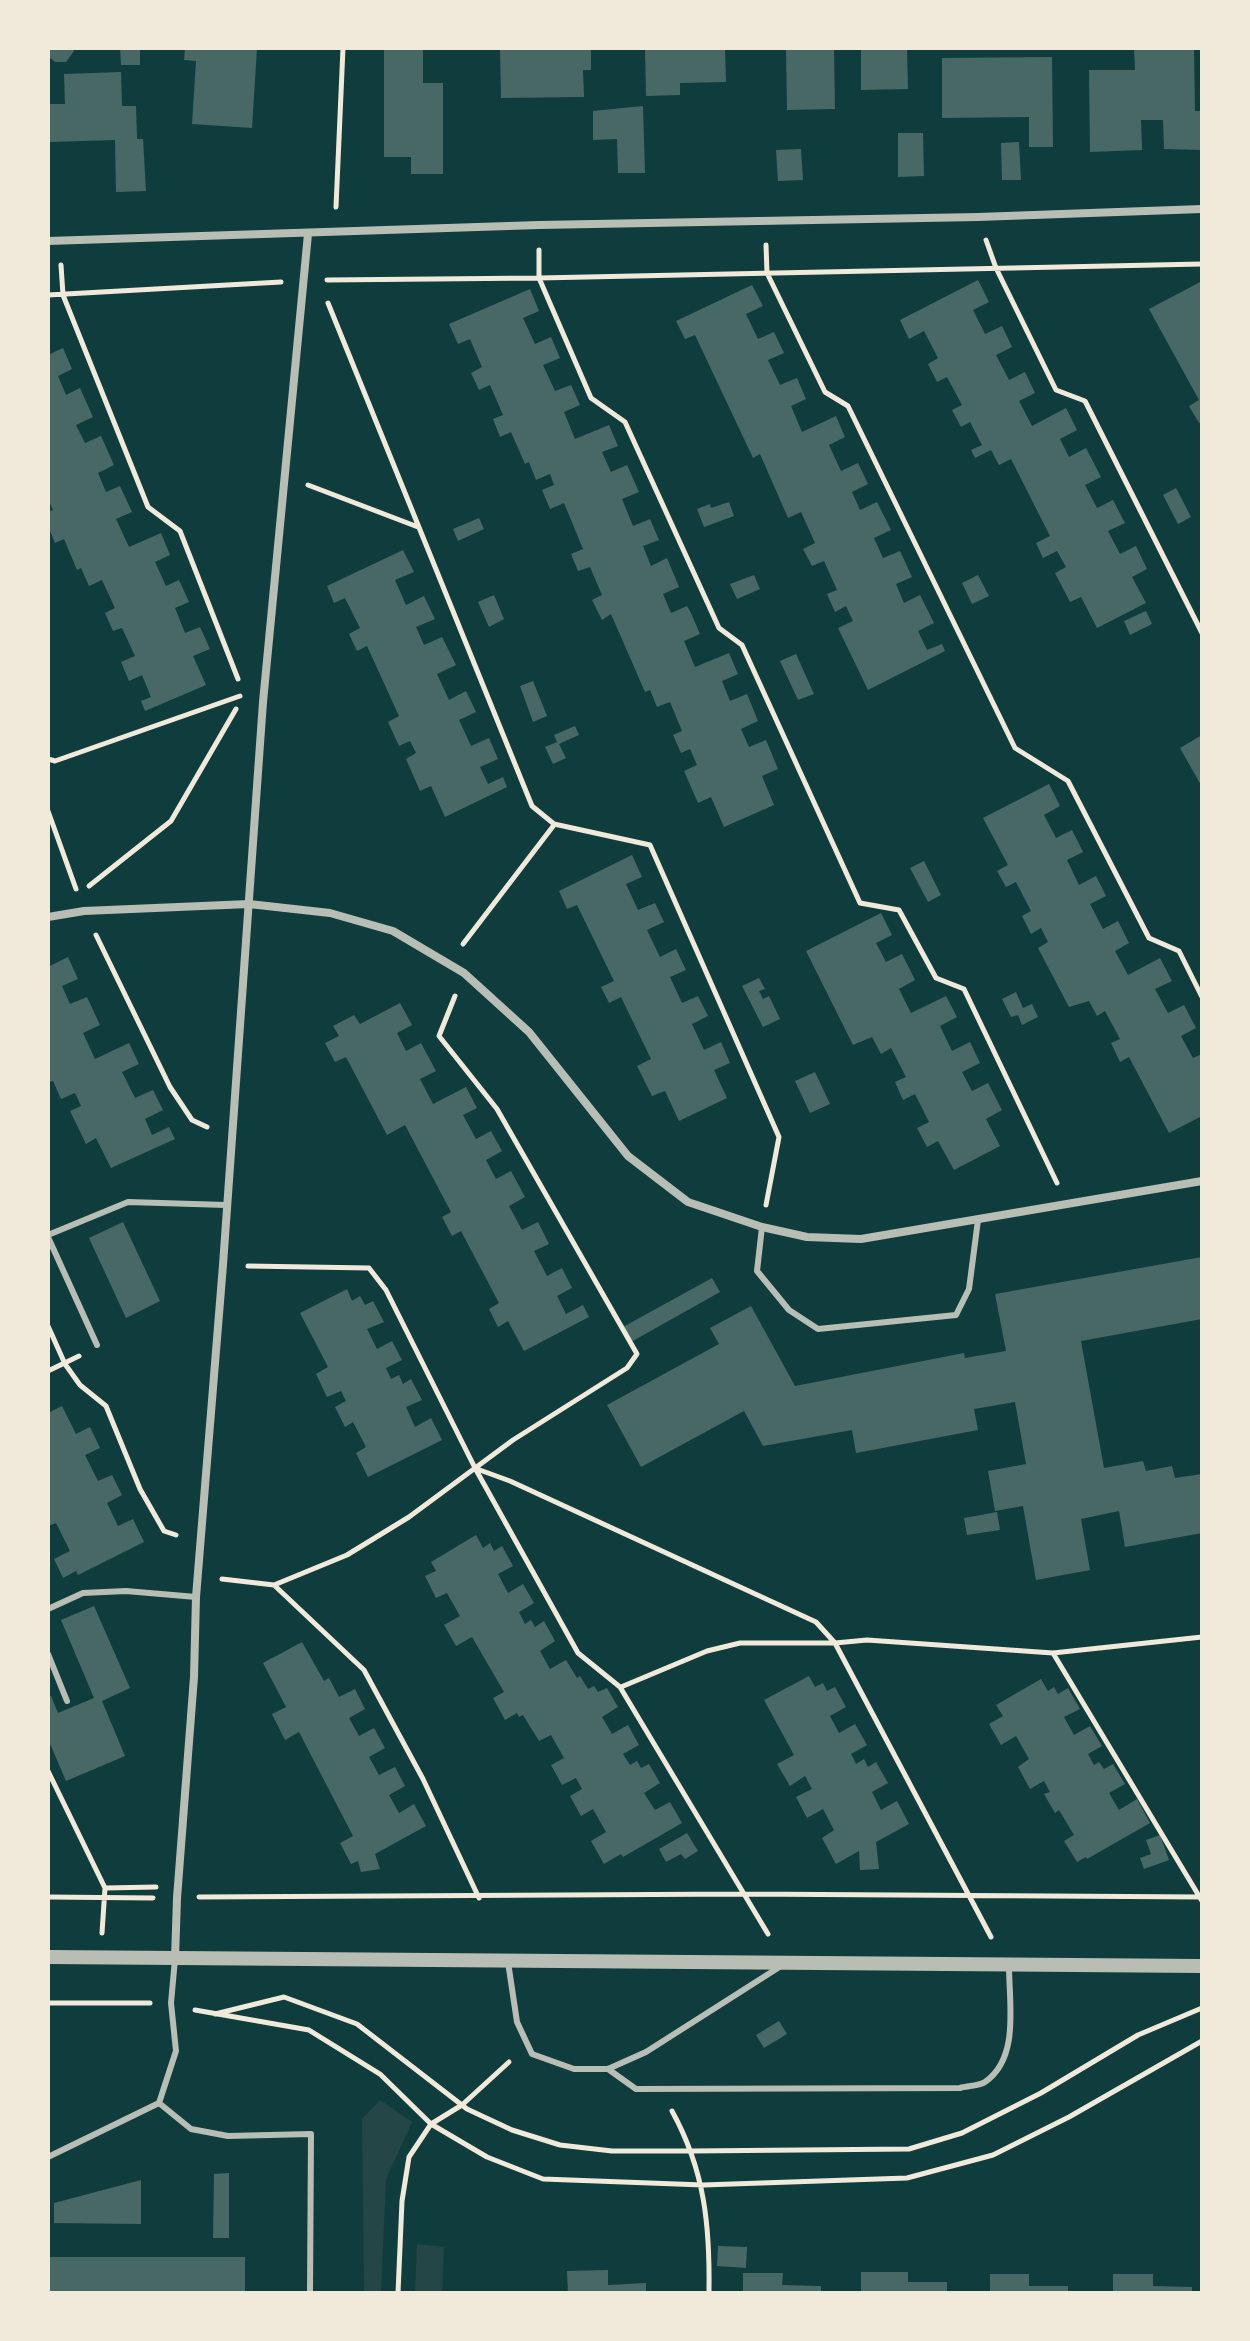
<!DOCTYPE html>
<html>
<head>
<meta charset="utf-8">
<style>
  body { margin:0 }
  #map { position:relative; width:1250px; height:2341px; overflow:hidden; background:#0f3d3e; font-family:Commissioner,sans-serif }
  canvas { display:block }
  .frame { position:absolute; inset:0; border:50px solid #f1e9da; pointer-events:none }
</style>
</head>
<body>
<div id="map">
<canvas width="1250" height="2341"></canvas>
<div class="frame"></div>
</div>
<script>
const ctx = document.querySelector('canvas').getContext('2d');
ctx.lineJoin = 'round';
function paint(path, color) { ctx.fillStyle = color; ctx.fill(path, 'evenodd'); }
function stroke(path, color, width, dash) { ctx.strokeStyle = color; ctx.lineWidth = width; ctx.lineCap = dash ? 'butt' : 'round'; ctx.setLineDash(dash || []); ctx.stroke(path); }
paint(new Path2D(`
  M380 2100 412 2122 386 2179 381 2293H364L362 2119Z
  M417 2244 444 2247 442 2293H415Z`), '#244646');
paint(new Path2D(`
  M48 48H73L74 51 66 62H55L49 57Z
  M120 48H140V65H121Z
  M185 48H257L252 128 192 124 196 61 184 60Z
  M384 48H423V83H443V174H411V157H384Z
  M500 48 591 49V70H583L584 97 501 98Z
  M645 48H725L726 82 680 83V95L646 96Z
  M786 48H834L835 109 787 110Z
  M861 48H907L908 89 861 90Z
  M1134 48H1194L1195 111H1202V150L1164 149 1163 120H1141L1142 150 1090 152 1089 70H1135Z
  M1052 57 1053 147H1029V117L942 118V58Z
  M121 72 122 106H136L137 139H143L146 191 116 192 115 140 49 142 48 104H65L64 74Z
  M643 106 645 173H618L617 139 593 140V111Z
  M898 133H923L924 176 898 177Z
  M1019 142 1021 180H1002L1001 143Z
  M801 149 803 180 778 181 776 150Z
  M978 280 989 302 973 310 985 334 1002 326 1012 347 996 355 1009 380 1025 372 1035 393 1019 401 1032 426 1066 408 1077 430 1060 439 1069 457 1086 448 1101 477 1085 485 1097 508 1113 500 1125 523 1108 531 1120 554 1136 546 1147 569 1132 577 1146 603 1097 628 1081 597 1070 602 1055 573 1066 567 1057 551 1043 558 1036 543 1050 536 1011 459 999 465 991 450 975 458 971 450 982 445 970 422 961 427 952 410 962 405 947 377 937 382 928 364 938 358 924 331 909 339 900 320Z
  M1202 281V421L1199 423 1189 406 1199 400 1149 309Z
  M752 285 763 306 746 314 758 339 774 332 784 353 768 360 780 385 797 378 806 399 791 406 802 432 836 416 845 437 829 445 841 471 858 463 868 484 852 492 860 510 877 502 891 530 874 538 883 558 900 551 912 577 896 584 904 603 920 595 934 623 918 631 927 650 942 644 945 651 868 690 838 628 853 621 846 606 835 612 827 594 837 590 824 561 812 566 803 549 815 543 801 512 788 518 760 454 753 458 695 335 685 339 676 321Z
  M530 289 539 311 523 318 535 344 551 337 560 358 543 365 555 391 571 385 580 405 564 412 575 439 609 425 618 446 602 452 611 472 627 465 639 492 622 499 633 526 650 519 659 540 643 546 651 566 667 558 679 587 663 594 671 613 687 606 691 613 700 634 684 641 695 667 729 653 738 674 722 681 730 701 747 694 758 721 741 729 749 747 766 740 778 769 762 776 774 805 724 827 711 797 698 803 684 771 697 765 690 749 681 753 673 735 682 731 670 702 657 707 650 690 645 692 611 614 602 620 592 600 602 595 590 567 578 571 571 554 583 549 564 503 550 509 542 490 554 485 550 474 536 480 529 462 525 464 511 432 500 437 493 419 503 415 490 385 479 390 471 373 482 367 470 339 458 344 449 324Z
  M63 348 72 369 58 376 66 395 80 388 93 417 76 425 85 443 101 436 114 465 98 473 106 492 120 486 132 512 116 519 129 547 161 533 170 555 155 562 166 586 179 580 189 602 175 608 185 633 200 627 210 649 193 656 206 685 145 711 141 701 151 697 142 675 129 681 121 662 135 656 122 628 113 631 105 613 115 608 102 580 89 586 81 568 77 570 64 539 55 543 48 526V512L53 510 48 499V355Z
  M1176 488 1191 517 1178 524 1163 495Z
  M729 502 734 516 704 527 697 509 710 504 711 508Z
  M479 518 484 529 458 541 453 529Z
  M403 550 414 572 395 580 406 605 424 596 435 619 416 627 424 645 442 637 456 665 437 674 449 700 466 691 476 712 459 720 471 746 489 738 498 759 480 767 488 784 503 777 507 787 445 817 431 786 420 791 406 759 416 753 410 741 399 746 388 722 399 716 367 646 357 651 349 634 360 628 345 598 334 603 327 586Z
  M754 575 760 589 737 599 730 584Z
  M978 575 989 596 972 604 962 583Z
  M494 595 504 619 489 627 478 602Z
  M1146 611 1152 624 1130 635 1124 621Z
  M796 654 814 694 798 700 780 661Z
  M533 681 547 716 533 722 520 686Z
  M575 726 579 735 559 744 566 758 553 764 545 747 557 742 554 735Z
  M1202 735V787L1180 748Z
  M1049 784 1060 806 1044 815 1056 838 1072 830 1083 852 1067 860 1079 885 1096 876 1106 896 1090 904 1103 929 1118 921 1129 943 1115 951 1128 975 1160 958 1172 981 1155 989 1168 1013 1184 1005 1196 1028 1181 1036 1193 1058 1202 1054V1116L1169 1133 1129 1057 1120 1062 1111 1043 1120 1039 1105 1011 1097 1016 1089 1001 1069 1007 1038 948 1048 942 1041 928 1031 934 1022 916 1031 911 1016 882 1006 887 997 871 1008 865 983 818Z
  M632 855 642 877 626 884 638 910 655 903 664 922 647 930 660 957 676 949 686 970 670 977 682 1003 698 996 708 1016 692 1024 704 1050 721 1042 730 1063 714 1070 727 1098 679 1121 665 1091 652 1096 637 1066 651 1059 621 997 609 1003 601 987 614 981 577 905 567 909 559 891Z
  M924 861 941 895 928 902 910 868Z
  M881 913 892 935 876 943 886 962 902 954 915 980 899 989 911 1013 946 996 957 1017 940 1026 952 1051 970 1042 980 1063 962 1072 972 1091 988 1083 1002 1110 986 1119 1000 1146 954 1170 938 1141 927 1147 917 1128 929 1122 915 1094 903 1100 895 1082 906 1077 891 1048 881 1054 872 1037 853 1045 806 951Z
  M68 957 78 979 62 986 70 1004 87 997 100 1025 83 1033 95 1059 129 1043 139 1064 122 1072 135 1098 153 1090 163 1110 145 1119 152 1135 169 1127 175 1139 111 1168 96 1138 86 1144 70 1111 81 1106 75 1093 61 1099 53 1081 48 1082V967Z
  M759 978 765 989 759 991 763 999 769 996 780 1019 763 1027 742 986Z
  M1016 992 1023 1008 1032 1004 1038 1017 1022 1025 1018 1015 1011 1017 1002 999Z
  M400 1003 412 1025 397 1033 406 1051 421 1043 436 1071 420 1079 433 1104 466 1087 477 1108 463 1115 476 1139 491 1131 502 1151 486 1160 496 1179 511 1171 525 1197 509 1206 522 1230 538 1222 549 1244 534 1251 547 1276 562 1268 572 1288 557 1296 566 1314 583 1305 589 1317 524 1351 508 1321 498 1327 489 1309 499 1303 461 1231 452 1236 442 1217 451 1212 405 1125 387 1135 346 1057 335 1062 325 1043 339 1036 333 1026 354 1015 360 1024Z
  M815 1072 830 1104 810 1113 795 1081Z
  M123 1222 160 1301 126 1318 89 1238Z
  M1202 1257V1319L1081 1341 1104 1468 1143 1461 1146 1471 1172 1466 1175 1478 1202 1474V1533L1125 1547 1119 1511 1081 1519 1090 1570 1036 1580 1023 1506 995 1511 988 1471 1026 1464 1015 1402 974 1409 978 1430 856 1453 852 1430 763 1446 744 1411 641 1467 607 1405 719 1344 710 1328 751 1306 795 1386 964 1353 965 1358 1006 1351 995 1294Z
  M712 1278 720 1292 631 1342 623 1327Z
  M347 1289 352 1301 360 1296 365 1305 373 1301 384 1322 367 1329 377 1349 392 1341 402 1360 386 1368 391 1379 399 1375 403 1384 411 1379 422 1400 406 1407 415 1427 431 1418 442 1440 368 1477 356 1453 366 1447 353 1422 345 1427 335 1407 346 1401 341 1391 327 1397 316 1374 328 1367 300 1313Z
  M62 1406 76 1434 90 1427 100 1448 85 1455 98 1481 112 1475 122 1495 107 1503 118 1526 133 1519 144 1542 78 1575 76 1571 63 1578 54 1559 70 1551 56 1523 48 1526V1413Z
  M997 1512 1000 1530 967 1535 964 1518Z
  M476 1535 483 1548 490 1543 494 1551 502 1546 513 1566 498 1574 508 1593 523 1584 534 1603 519 1612 525 1624 531 1620 535 1627 544 1621 555 1641 540 1651 550 1669 566 1660 577 1678 580 1676 588 1689 594 1686 598 1692 607 1688 618 1707 602 1717 612 1734 628 1725 639 1745 623 1754 630 1765 637 1761 641 1768 649 1764 660 1783 644 1793 655 1810 670 1802 682 1823 623 1857 621 1854 604 1864 591 1841 606 1832 593 1809 581 1816 570 1796 582 1789 576 1778 562 1785 551 1765 564 1758 551 1735 539 1741 523 1715 519 1717 517 1713 505 1720 493 1698 504 1692 472 1637 456 1646 444 1625 460 1616 447 1593 436 1598 425 1576 436 1571 431 1562Z
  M94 1606 130 1688 102 1701 125 1756 66 1781 48 1739V1697L51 1696 58 1713 94 1698 61 1620Z
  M302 1642 324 1681 329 1678 339 1697 355 1689 365 1709 349 1718 359 1736 374 1728 385 1748 369 1757 379 1775 395 1767 405 1786 389 1795 399 1813 414 1804 426 1826 375 1854 380 1869 361 1872 358 1861 351 1864 340 1843 353 1836 299 1732 285 1740 272 1714 286 1707 263 1663Z
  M809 1676 815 1687 823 1683 827 1691 835 1687 846 1707 830 1716 839 1733 855 1724 867 1745 851 1754 856 1764 864 1759 868 1767 876 1762 888 1783 872 1792 881 1810 897 1801 909 1824 876 1842 879 1869 860 1870 859 1851 836 1864 822 1838 834 1830 823 1809 807 1818 796 1797 812 1789 805 1776 790 1786 777 1764 794 1755 764 1700Z
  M1041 1679 1048 1691 1054 1687 1058 1694 1068 1688 1080 1709 1064 1717 1074 1735 1090 1726 1102 1746 1088 1754 1094 1765 1099 1762 1104 1769 1113 1764 1125 1784 1109 1793 1119 1810 1137 1799 1150 1823 1087 1859 1086 1857 1077 1862 1064 1841 1074 1835 1059 1810 1055 1813 1044 1794 1050 1792 1044 1781 1030 1789 1018 1767 1029 1759 1016 1736 1001 1745 989 1724 1003 1716 996 1705Z
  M687 1833 698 1851 685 1859 681 1854 666 1862 659 1849Z
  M1160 1835 1169 1860 1144 1869 1140 1858 1151 1854 1146 1840Z
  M779 2021 787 2034 764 2048 756 2035Z
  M229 2173V2238H213L214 2174Z
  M141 2180V2224L54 2223V2203Z
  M718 2246 747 2247 746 2268 717 2266Z
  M49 2257H245V2293H49Z
  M608 2270V2285L646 2283V2293H568L567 2271Z
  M861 2272H908V2282H947V2293H861Z
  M743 2273H783L782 2285 821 2286V2293H743Z
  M990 2274H1029V2286H1068V2293H990Z
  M1113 2274H1153V2286L1192 2287V2293H1113Z`), '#486865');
stroke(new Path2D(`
  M336 207 343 48
  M986 240 996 268 1056 390 1085 401 1202 633
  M766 245 767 273 825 392 848 406 1015 748 1068 781 1149 938 1179 951 1202 997
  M539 250V278L591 398 625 422 719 628 742 645 860 903 899 910 936 978 964 989 1057 1183
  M61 265 63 295 148 507 180 531 238 679
  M327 280 539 278 1202 264
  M48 295 281 282
  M328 303 532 806 554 824 650 845 779 1137 766 1205
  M308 485 418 527
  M48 759 55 761 240 696
  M48 811 76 889
  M89 886 171 821 236 709
  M96 935 170 1087 192 1120 207 1127
  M463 944 554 825
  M248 1266 369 1268 386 1290 475 1468 578 1653 620 1687 768 1934
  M48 1326 65 1364 80 1385 106 1406 140 1489 164 1531 176 1535
  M48 1371 79 1356
  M477 1469 510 1481 816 1622 835 1643 991 1937
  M222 1579 274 1585 364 1670 423 1779 479 1898
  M274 1585 347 1555 409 1517 513 1440 627 1368 637 1354 497 1109 439 1036 455 996
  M1053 1653 1202 1901
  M621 1687 707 1651 740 1643H835L867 1640 1053 1653 1202 1637
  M48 1771 105 1888 102 1933
  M105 1888 156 1887
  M48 1897 153 1898
  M199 1897 744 1894 1202 1897
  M48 2003H150
  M195 2010 309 2030 380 2074 431 2124 487 2157 543 2179 703 2185 907 2178 993 2155 1069 2117 1202 2041
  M215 2014 284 1997 357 2024 467 2109 512 2130 560 2145 612 2151H692L909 2149 962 2133 1041 2093 1138 2035 1202 2008
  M672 2111C705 2171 710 2226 709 2293
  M398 2293 402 2201 409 2157 431 2124 462 2105 509 2062`), '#f1e9da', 5);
stroke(new Path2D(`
  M762 1227 757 1271 789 1310 818 1329 956 1315 969 1289 978 1220
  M48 1235 128 1202 226 1205
  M48 1237 97 1345
  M48 1609 83 1593 126 1591 196 1597
  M48 1654 67 1701
  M508 1962 517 2022 532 2054 574 2069H608L646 2052 781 1966
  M608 2069 636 2089 960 2088C967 2086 979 2086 985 2082 1020 2058 1009 2003 1009 1966
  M159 2103 191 2129 228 2136 311 2134 310 2293
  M48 2157 159 2103 176 2051 171 2003 175 1959`), '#b8beb3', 6);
stroke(new Path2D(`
  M48 241 539 225 978 217 1202 209
  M48 917 84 911 249 904 330 913 393 931 464 973 529 1032 628 1156 688 1202 762 1227 807 1237 861 1239 1202 1181
  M175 1959 177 1898 194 1677 196 1597 223 1265 263 702 308 234`), '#b8beb3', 8);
stroke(new Path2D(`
  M48 1957 1202 1966`), '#b8beb3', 14);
</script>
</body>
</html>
